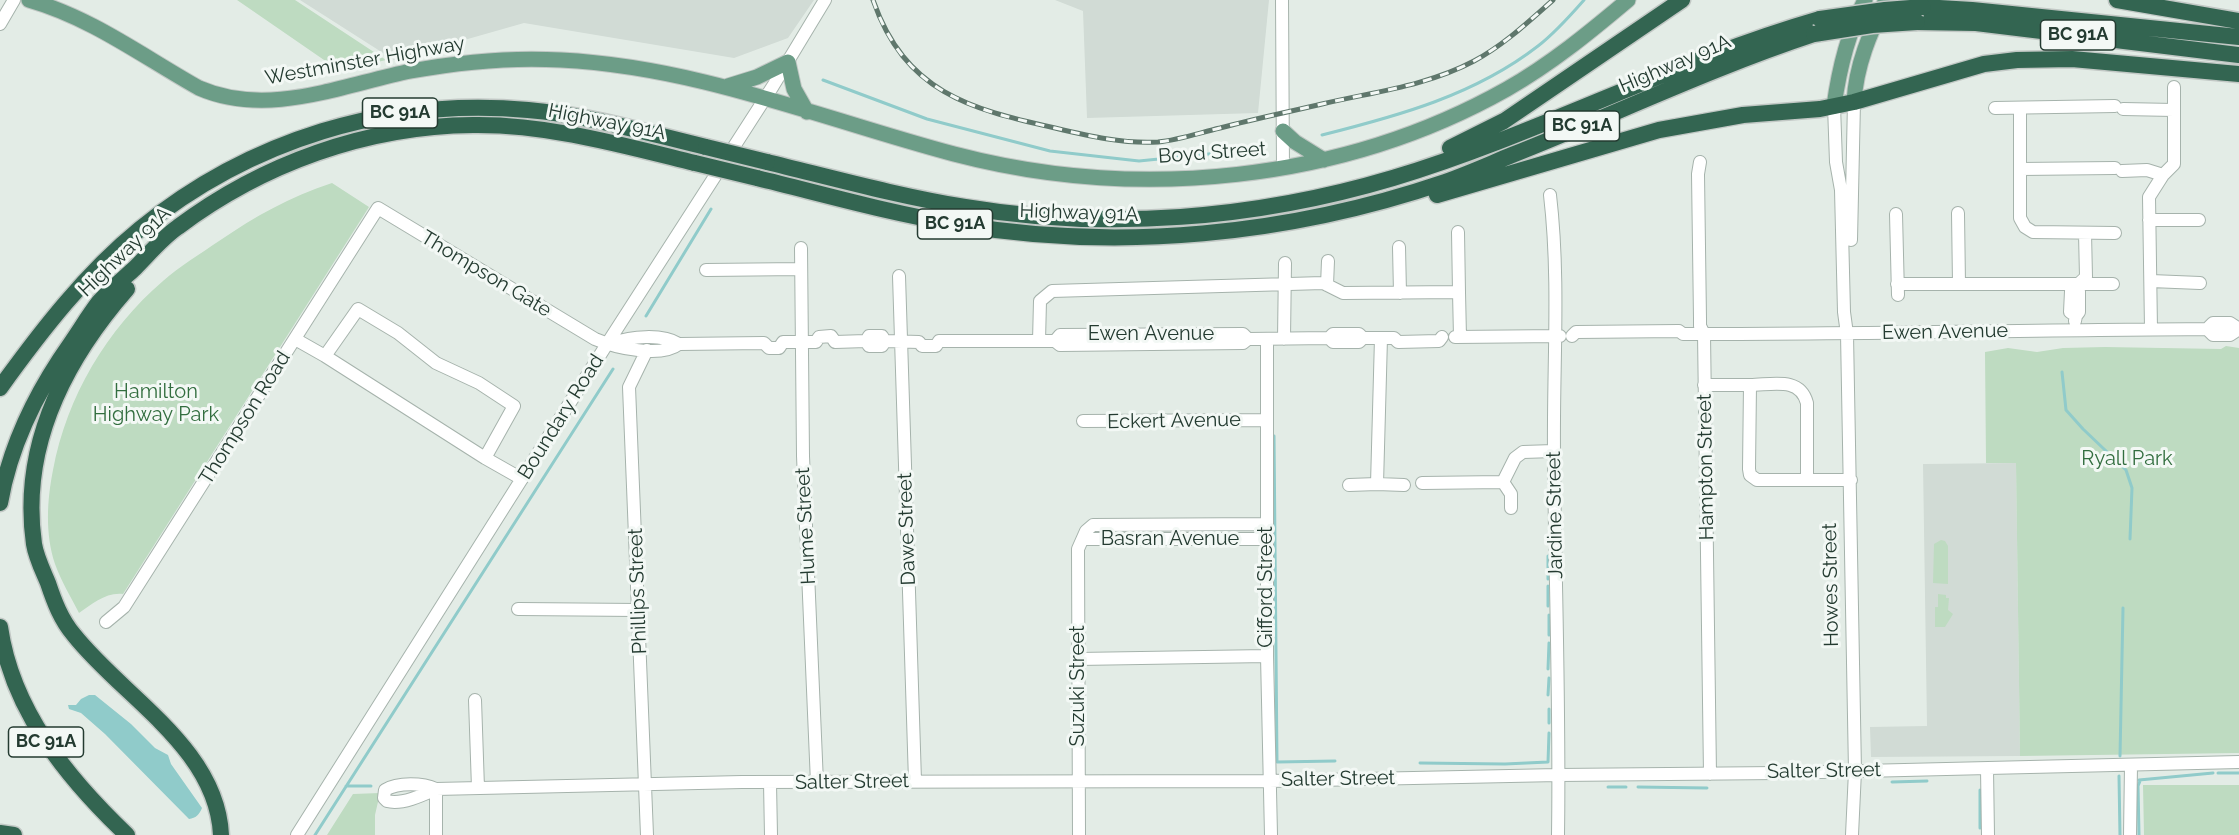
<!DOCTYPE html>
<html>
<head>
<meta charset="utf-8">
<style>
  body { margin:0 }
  canvas { display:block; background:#e3ece6 }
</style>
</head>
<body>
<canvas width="2239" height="835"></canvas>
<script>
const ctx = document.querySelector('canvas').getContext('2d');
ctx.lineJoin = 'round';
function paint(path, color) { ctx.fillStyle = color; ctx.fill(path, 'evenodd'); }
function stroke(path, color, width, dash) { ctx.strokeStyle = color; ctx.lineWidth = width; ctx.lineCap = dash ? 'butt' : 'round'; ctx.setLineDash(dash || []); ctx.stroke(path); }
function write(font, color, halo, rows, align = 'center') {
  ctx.font = font + ' Raleway,sans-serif'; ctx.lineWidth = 6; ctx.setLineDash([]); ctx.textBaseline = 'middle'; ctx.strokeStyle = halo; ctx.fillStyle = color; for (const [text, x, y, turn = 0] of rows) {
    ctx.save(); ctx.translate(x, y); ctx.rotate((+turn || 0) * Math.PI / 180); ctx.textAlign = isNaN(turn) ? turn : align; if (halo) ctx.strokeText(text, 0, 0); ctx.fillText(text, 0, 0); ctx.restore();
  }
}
paint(new Path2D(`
  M300 0H814L788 38 734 58 524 23 394 60Z
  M1055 0H1269L1258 113 1087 118 1083 11Z
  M2016 463 2020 756 1871 757 1870 727 1927 726 1923 464Z`), '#d1dbd5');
paint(new Path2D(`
  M237 0H295L386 60 340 71Z
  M332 183 369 207 123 594C106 592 92 604 79 613 71 597 61 581 55 564 45 534 47 500 53 470 67 396 107 329 163 281 180 266 200 254 219 241 256 216 289 197 332 183Z
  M2226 346 2239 348V753L2020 756 2016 463H1986L1985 352 2008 348 2037 352 2063 348 2105 347 2221 349Z
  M1941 540 1945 541 1948 546V584L1933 583 1934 544Z
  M1938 594 1946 595V598H1949L1948 610 1953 614 1945 627H1935V607H1938Z
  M2143 785H2239V835H2144Z
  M380 793 375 815V835H327L353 794Z`), '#bedbc1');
paint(new Path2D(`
  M89 695H95L131 724 155 748 168 755 171 764 202 808C199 815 196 818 189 819L105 734 81 713 69 709 68 705H76L81 699Z`), '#90cbca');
stroke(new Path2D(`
  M823 80 927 119 1050 151 1139 161 1258 149
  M1322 135C1398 116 1475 95 1538 46 1555 33 1570 16 1584 0
  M646 316 711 209
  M2062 372 2066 410 2083 429 2126 470 2132 488 2130 539
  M1274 436 1277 762 1335 761
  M1548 579V556
  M1548 586V606
  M1549 635V615
  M1548 669 1549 643
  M1548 695 1549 678
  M1549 723V709
  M2120 756 2123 608
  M1420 763 1505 764 1548 762 1549 733
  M2218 773H2239
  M2119 776 2120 835
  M2139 780 2213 773
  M1892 782 1927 781
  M346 786H371
  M1608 787H1626
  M1638 787 1707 788
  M1980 790V828
  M315 835 613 369
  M2139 835 2138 786 2140 781`), '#90cbca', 3);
const minor = new Path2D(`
  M1282 0 1283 169
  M0 24 14 0
  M1834 106 1836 162 1841 190 1844 312 1847 334 1855 771 1852 835
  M1995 108 2115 106
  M2020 108V218L2025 227 2033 232 2115 233
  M2123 109 2174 110
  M1700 162 1698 174 1700 319V326L1704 334 1710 774
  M2020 169 2115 168
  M2122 171 2147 170 2163 175
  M1550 195C1560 280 1553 367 1554 453 1555 581 1560 708 1558 835
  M1958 213 1959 284
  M1896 214 1898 295
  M2149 220H2199
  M1458 232 1459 292
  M1851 240 1854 102
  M1399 247 1400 293
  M801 248 803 456 817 783
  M706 270 801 269
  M899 276 915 781
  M2151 281 2200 283
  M1897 284H2113
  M1327 285 1328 261
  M2074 287 2079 291V312L2076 316 2075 321
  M2076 316 2070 312 2071 291 2086 277 2085 233
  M2151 329 2149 197 2163 175 2174 164V87
  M1572 336 1576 332 1679 331 1683 334C1858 334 2032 330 2207 329L2213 323H2230L2239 329 2230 335H2213L2207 329
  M1455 337 1560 336
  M1329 338 1333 334H1359L1363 338
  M1381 338 1377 484 1404 485
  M295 339 325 356 358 309 398 333 436 363 479 383 514 406 485 458 522 479
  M1267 339V656L1271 835
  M1284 339 1285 263
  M866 341 869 336H882L885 341 919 342 922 346H936L939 341H1055L1060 345 1243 343 1248 339 1329 338 1333 342H1359L1363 338H1394L1398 342 1439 341 1442 337
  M1039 341 1040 301 1052 291 1323 283 1343 293 1459 292 1460 337
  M1055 341 1060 335 1243 334 1248 339
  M611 343C631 337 661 333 679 344L764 343 769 348H779L783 342H816L819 337 831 336 835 342 866 341 869 346H882L885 341
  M647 350 629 387 647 835
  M325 356 485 458
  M1704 385H1750L1749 469 1750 475 1757 480H1851
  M1750 385C1771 385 1800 376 1807 403V480
  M1083 421 1266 420
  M1503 482 1511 494V508
  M1422 483 1503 482 1515 458 1523 452 1554 451
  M1349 485 1377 484
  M1084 539H1266
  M518 609 639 610
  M106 622 124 607 378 208 595 339C616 348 661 358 679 344
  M1078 659 1267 656
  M475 700 478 788
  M1987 769 1988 835
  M770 783 771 835
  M436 789C423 783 398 782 385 790L384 798 387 801C402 805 423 795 436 789L742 782 1269 781 1558 775 1779 773 2239 762
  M297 835 607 344 773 86 825 0
  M436 835V789
  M1079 835 1078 549 1086 531 1093 525 1266 524
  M2130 835 2131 766`);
const major = new Path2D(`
  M29 0C92 18 142 56 199 88 268 118 342 85 411 71 460 62 511 57 561 60 699 67 822 119 954 154 1137 202 1342 182 1507 89 1551 64 1590 32 1628 0
  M728 86 757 77 788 62 794 89 807 112
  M1854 102C1856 65 1870 33 1886 0
  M1834 106C1839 70 1848 32 1865 0
  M1283 131 1295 142 1324 160`);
const highway = new Path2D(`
  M2117 0 2239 21
  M1923 7 1972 10 2239 37
  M1917 22 1976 23 2239 55
  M1450 148 1504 121 1682 0
  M767 162C833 178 898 196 965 207 1107 231 1256 219 1393 178 1539 134 1674 61 1820 19
  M757 178C823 194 889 213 956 224 1119 252 1289 235 1445 182 1468 174 1490 164 1512 155 1613 115 1711 68 1814 34
  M1437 195 1659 130 1743 115 1820 109 1854 102 1984 64 2017 60 2072 59 2239 74
  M127 289C64 361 20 446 34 544 36 557 43 571 48 583 54 601 61 620 74 635 123 697 217 748 221 835
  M0 388C41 331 86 273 140 229 249 140 388 97 528 110 588 115 647 133 706 147
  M0 503C10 446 37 391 71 343 80 330 89 315 99 302 110 290 123 279 135 268 149 254 162 238 178 227 262 164 366 126 473 125 548 124 622 145 695 163
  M0 627C12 711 68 779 127 835
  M0 833 14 835`);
stroke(minor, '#a6b3ac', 14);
stroke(major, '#c2c8c5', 17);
stroke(highway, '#c2c8c5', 19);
stroke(minor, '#fff', 12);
stroke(major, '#6c9d87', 15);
stroke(highway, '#336551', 16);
const rail = new Path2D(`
  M873 0C905 92 969 109 1055 128 1089 136 1123 144 1158 142 1179 140 1199 133 1220 128 1254 119 1288 112 1322 104 1373 92 1427 86 1474 61 1504 45 1528 22 1553 0`);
stroke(rail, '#5f776c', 5);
stroke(rail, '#f3f8f5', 3, [9]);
const highwayBridge = new Path2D(`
  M1820 19 1885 10 1923 7
  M1814 34 1872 25 1917 22
  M706 147 767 162
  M695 163 757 178`);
stroke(highwayBridge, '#c2c8c5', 19, []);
stroke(highwayBridge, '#336551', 16);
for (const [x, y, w] of [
  [2078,35,75],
  [400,113,75],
  [1582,126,75],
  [955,224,75],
  [46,742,75]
]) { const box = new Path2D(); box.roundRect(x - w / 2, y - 15, w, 30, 4.5); ctx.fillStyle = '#f3f8f5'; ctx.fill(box); stroke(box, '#243b31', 1.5); }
write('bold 18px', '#243b31', null, [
  ["BC 91A",2078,35],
  ["BC 91A",400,113],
  ["BC 91A",1582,126],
  ["BC 91A",955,224],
  ["BC 91A",46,742]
]);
write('20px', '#243b31', '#f3f8f5', [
  ["Westminster Highway",365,61,-10],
  ["Highway 91A",1675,64,-23],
  ["Highway 91A",607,122,11],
  ["Boyd Street",1212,153,-4],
  ["Highway 91A",1079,213,2],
  ["Highway 91A",125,252,-44],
  ["Thompson Gate",486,274,31],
  ["Ewen Avenue",1945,332,-1],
  ["Ewen Avenue",1151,334],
  ["Boundary Road",561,417,-58],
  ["Thompson Road",245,418,-58],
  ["Eckert Avenue",1174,421,-1],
  ["Hampton Street",1706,467,-91],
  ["Jardine Street",1555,515,-91],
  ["Hume Street",806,526,-93],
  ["Dawe Street",907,529,-92],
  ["Basran Avenue",1170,539],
  ["Howes Street",1831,585,-91],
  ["Gifford Street",1266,587,-90],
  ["Phillips Street",638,591,-92],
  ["Suzuki Street",1078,686,-90],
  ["Salter Street",1824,771,-1],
  ["Salter Street",1338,779,-1],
  ["Salter Street",852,782,-1]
]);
write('20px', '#326e3f', '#f3f8f5', [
  ["Hamilton",156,392],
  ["Highway Park",156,415],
  ["Ryall Park",2127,459]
]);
</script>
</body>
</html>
